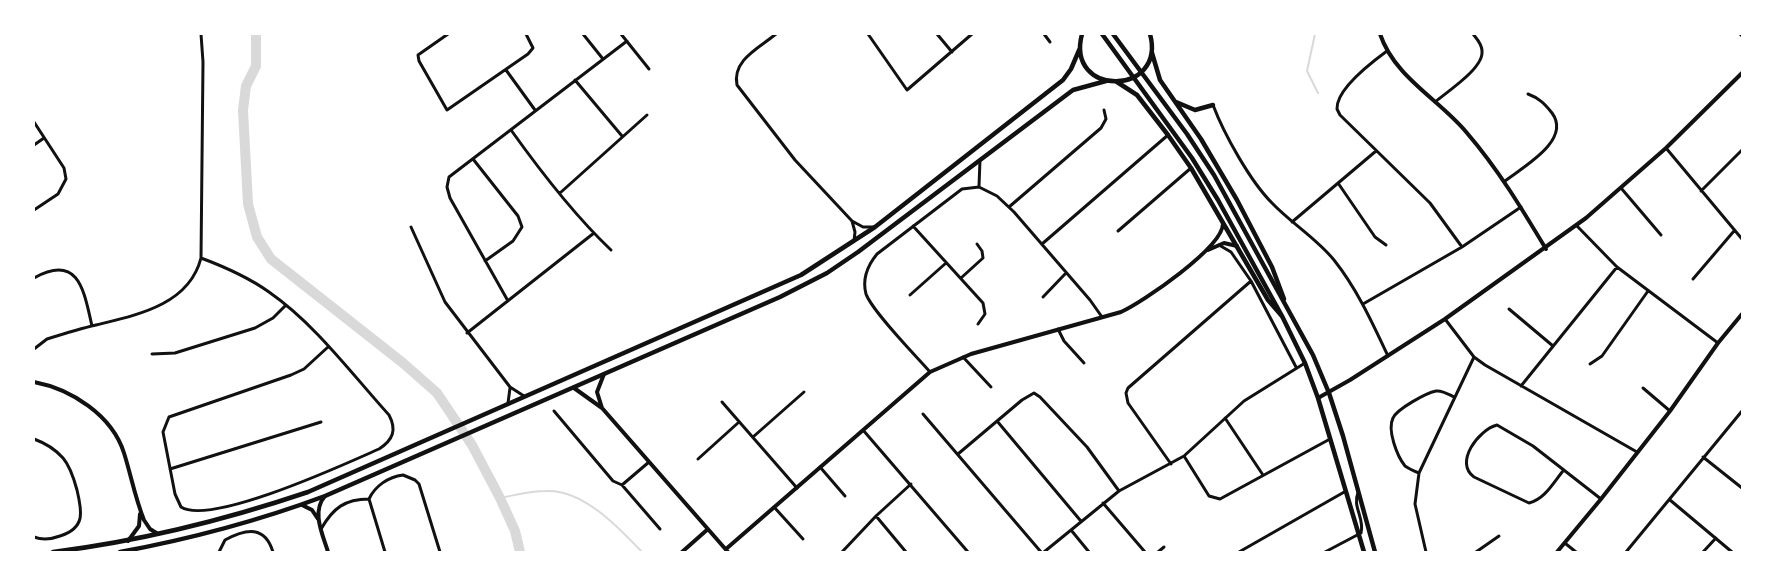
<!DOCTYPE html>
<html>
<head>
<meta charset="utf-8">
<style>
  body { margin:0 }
  #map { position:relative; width:1776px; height:586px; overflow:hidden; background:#fff; font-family:"Fira Sans Condensed",sans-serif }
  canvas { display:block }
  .frame { position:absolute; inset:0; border:35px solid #fff; pointer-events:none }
</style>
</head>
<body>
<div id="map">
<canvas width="1776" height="586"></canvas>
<div class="frame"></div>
</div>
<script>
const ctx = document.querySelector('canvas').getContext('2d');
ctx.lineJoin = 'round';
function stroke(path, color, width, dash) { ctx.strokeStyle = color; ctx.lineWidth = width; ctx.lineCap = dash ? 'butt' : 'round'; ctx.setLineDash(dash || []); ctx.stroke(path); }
stroke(new Path2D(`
  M1315 34 1307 71 1318 93
  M500 498C515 495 531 491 546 491 583 489 619 528 642 552`), '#d9d9d9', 2);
stroke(new Path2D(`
  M256 34V66L246 86 243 110 248 204 257 237 271 259 403 363 437 393 472 445 500 498 515 531 520 552`), '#d9d9d9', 10);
stroke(new Path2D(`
  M448 34 418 55 419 61 447 110 528 54 533 48 526 34
  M583 34 603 59
  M621 34 649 69
  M776 34C759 48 732 60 737 85L795 160 852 221 863 227H874
  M868 34 907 90 972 34
  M937 34 952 52
  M1044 34 1050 42
  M1740 34 1742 36
  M1387 51C1372 62 1336 89 1337 109L1340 115 1430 203 1462 247
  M506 70 535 110
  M575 80 622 136
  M1435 102C1448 91 1484 68 1482 51 1482 44 1477 39 1473 34
  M1213 105C1224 134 1250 181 1272 203 1291 223 1316 238 1334 260 1357 289 1372 322 1388 356
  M34 122 64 168 66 179 58 194 34 210
  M511 130C541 172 573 214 611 250
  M34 145 44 138
  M1666 148 1742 239
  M473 159 518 216 522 227 513 241 485 261
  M1505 181C1523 167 1572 140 1552 113 1545 104 1539 98 1528 94
  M1338 183 1375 237 1386 245
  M979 186 980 160
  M1621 188 1661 235
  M1701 191 1742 150
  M560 193 647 115
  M1009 207 1101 128 1106 119 1104 110
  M852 221 855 232 854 241
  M1292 222 1376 151
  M913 226 983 303 985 314 978 324
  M1577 226 1617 267 1718 343
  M411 227 445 302 510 387 524 396
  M1118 231 1191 168
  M1042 244 1168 135
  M1219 245 1231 252 1251 281 1296 367
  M201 258C225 267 248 277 269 292 315 324 351 373 389 415 397 430 393 440 379 449 345 464 211 526 181 507L175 494 163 432 169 417 291 375 304 369 328 347
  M34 278C79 253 84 291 92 326
  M961 278 983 258 982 251 977 244
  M1693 279 1734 231
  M910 295 946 263
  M1043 297 1066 273
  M508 301 450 198 447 187 449 177 627 41
  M1363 304 1462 247 1521 207
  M1509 309 1553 346
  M1445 319 1474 357 1485 365 1637 452
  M1058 329 1064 341 1084 363
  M467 333 594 233
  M34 349 47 339C63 334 79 329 96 325 137 315 189 305 201 258L203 62 201 34
  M152 354 175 353 255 328 273 318 286 305
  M963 357 991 387
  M1590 364 1602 356 1648 291
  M930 372C916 356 872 311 866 294 862 279 868 265 877 254L962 189 979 187 997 196 1014 212 1090 300 1102 317
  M1521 386 1617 267
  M1643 388 1670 411
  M722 402 797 488
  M508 403 510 388
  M554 411 613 481 622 485 660 529
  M923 414 1041 552
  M1225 418 1263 475
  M997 421 1080 520
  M863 430 968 552
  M753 437 804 392
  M34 439C45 443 55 449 63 458 70 466 74 479 77 490 82 511 86 528 60 536 52 539 42 540 34 537
  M958 454 1022 400 1034 393 1040 397 1087 447 1119 491
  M1184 456 1209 496 1220 499 1330 439
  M1703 457 1742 488
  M698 459 739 422
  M1171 464 1128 403 1126 393 1128 388 1251 281
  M820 467 845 496
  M170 469 321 422
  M1563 471C1553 483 1545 499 1529 503L1474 477C1454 463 1478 430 1497 425L1533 446 1601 499
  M1419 473C1414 471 1409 469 1405 466 1397 456 1387 430 1393 418 1397 409 1426 393 1436 391 1442 390 1448 394 1454 397
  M622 485 649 462
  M1670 500 1732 552
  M1103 503 1145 552
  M774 507 803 539
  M876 516 906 552
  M321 529C333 508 345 499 369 499
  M1071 530 1089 552
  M1566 544 1576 552
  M219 552 225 540C247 528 265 526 273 552
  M385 552 369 499C375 486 388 477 403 475L415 480 419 484 440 552
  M842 552 876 516 911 484
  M1044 552 1119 491 1184 456 1244 401 1305 363
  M1158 552 1164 547
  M1239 552 1346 491
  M1325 552 1361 533C1365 519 1352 506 1358 493
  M1426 552 1415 504 1419 473 1474 357
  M1476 552 1499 536
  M1626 552 1742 411
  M1703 552 1716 538`), '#111', 3);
stroke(new Path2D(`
  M1380 34C1395 78 1439 99 1467 133 1498 169 1522 209 1546 249
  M1208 250 1224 243 1237 246
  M34 382C71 389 112 415 124 453 131 475 135 498 144 520L150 529 158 534
  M574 388 602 408 728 552
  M1318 398 1350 380 1445 319 1586 218 1666 148 1742 73
  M602 408 597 392 604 374
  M325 496C311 512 323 535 328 552
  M302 505 312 510 318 519
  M128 541 139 526 140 514
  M726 549 930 372 971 354 1121 312C1143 302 1222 248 1223 224
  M682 552 708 529
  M1557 552 1601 499 1670 411 1718 343 1742 314`), '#111', 4);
stroke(new Path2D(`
  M1152 53 1160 80 1201 139 1237 200 1272 267 1284 299
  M1117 82 1137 95 1168 135 1191 168 1268 300 1281 315
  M1176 102 1195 110 1213 105`), '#111', 4.5);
stroke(new Path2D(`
  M1082 34C1065 98 1167 96 1150 34
  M1102 34 1192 158 1218 200 1282 316 1305 363 1318 398 1364 552
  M1113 34 1187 134 1214 175 1313 355 1329 393 1343 436 1375 552
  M53 552C141 541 225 520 308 492L801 275 875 227 1063 80 1071 69 1080 48
  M120 552C190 539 258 521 325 496L780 297 827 273 858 252 1073 90 1106 81`), '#111', 4.5);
</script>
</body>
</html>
